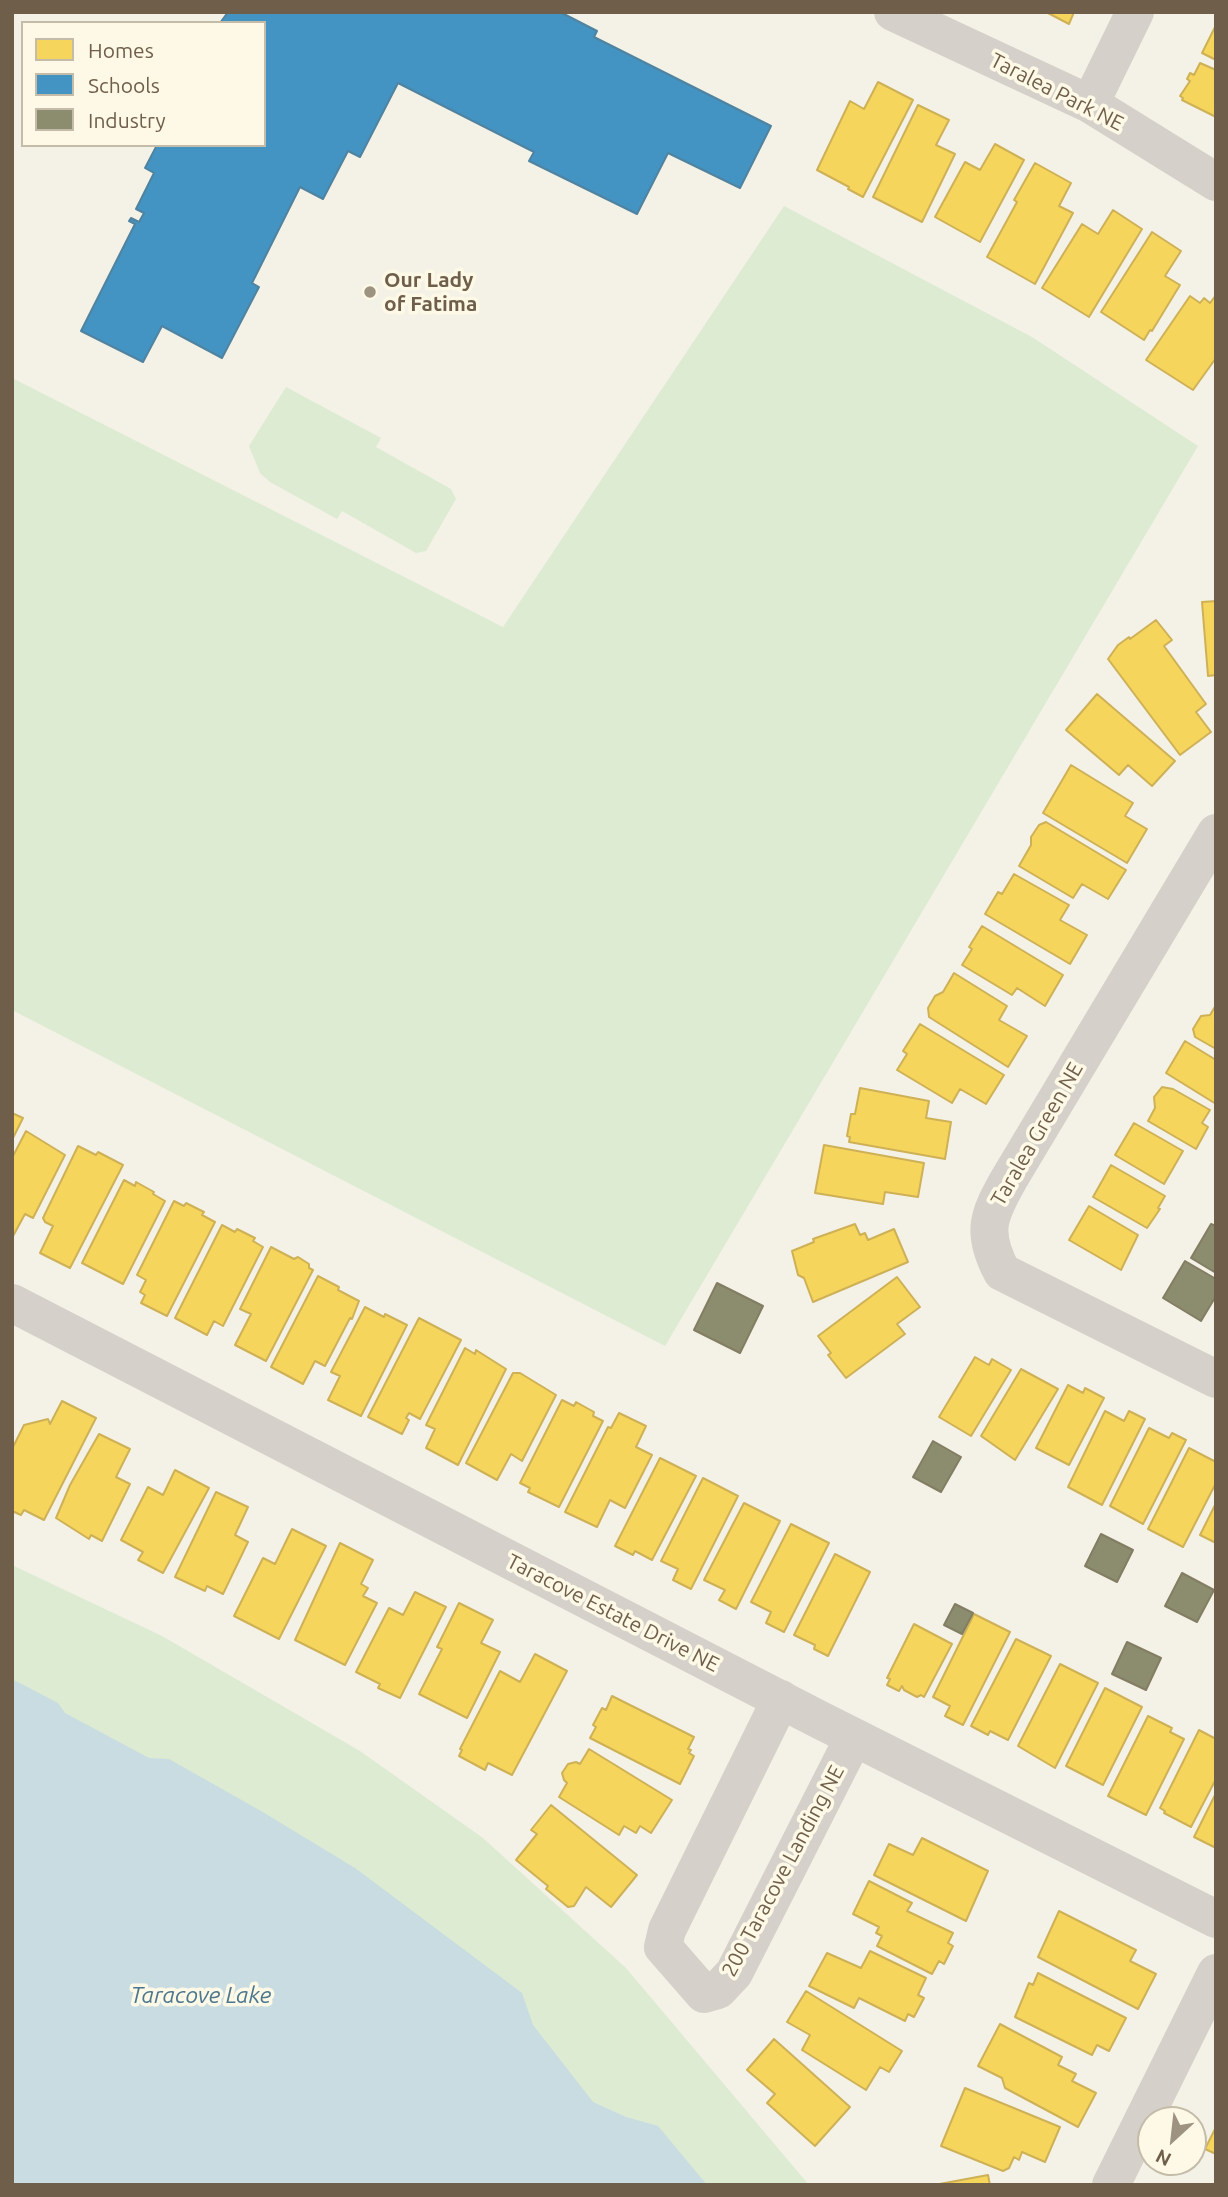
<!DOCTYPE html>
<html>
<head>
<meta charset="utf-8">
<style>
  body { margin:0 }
  #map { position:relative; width:1228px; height:2197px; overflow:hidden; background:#f4f2e6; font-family:Ubuntu,sans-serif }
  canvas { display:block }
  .frame { position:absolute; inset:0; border:14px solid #6f5e4a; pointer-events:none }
  .legend { position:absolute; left:21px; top:21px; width:245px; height:126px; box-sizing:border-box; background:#fdf9e6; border:2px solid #c4bba8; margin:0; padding:9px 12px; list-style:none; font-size:21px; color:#6f5e4a }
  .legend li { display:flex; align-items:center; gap:14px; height:35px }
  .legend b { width:35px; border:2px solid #c4bba8 }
  .north { position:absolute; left:1137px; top:2106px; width:70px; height:70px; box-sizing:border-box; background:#fdf9e6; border:2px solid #c4bba8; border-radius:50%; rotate:207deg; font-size:19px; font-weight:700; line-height:28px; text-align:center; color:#6f5e4a }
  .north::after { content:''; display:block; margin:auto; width:24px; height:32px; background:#9e9281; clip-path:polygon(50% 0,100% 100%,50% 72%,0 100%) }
</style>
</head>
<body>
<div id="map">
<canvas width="1228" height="2197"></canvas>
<div class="frame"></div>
<ul class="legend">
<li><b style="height:19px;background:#f6d55c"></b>Homes</li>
<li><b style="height:19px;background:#4393c3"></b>Schools</li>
<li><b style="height:19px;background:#8c8c6e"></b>Industry</li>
</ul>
<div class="north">N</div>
</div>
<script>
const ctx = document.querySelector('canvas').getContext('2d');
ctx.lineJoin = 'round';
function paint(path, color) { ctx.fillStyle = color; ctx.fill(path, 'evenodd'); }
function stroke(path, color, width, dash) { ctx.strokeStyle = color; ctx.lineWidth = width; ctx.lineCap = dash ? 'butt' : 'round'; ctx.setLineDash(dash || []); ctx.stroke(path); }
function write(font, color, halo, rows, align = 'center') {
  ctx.font = font + ' Ubuntu,sans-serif'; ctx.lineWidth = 7; ctx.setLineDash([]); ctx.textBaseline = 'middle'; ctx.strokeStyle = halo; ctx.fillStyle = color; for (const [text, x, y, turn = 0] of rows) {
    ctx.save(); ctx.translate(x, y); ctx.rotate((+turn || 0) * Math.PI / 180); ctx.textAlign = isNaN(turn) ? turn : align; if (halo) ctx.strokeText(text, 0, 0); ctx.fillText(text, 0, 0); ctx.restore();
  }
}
paint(new Path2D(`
  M784 206 1032 337 1198 446 665 1346 12 1010V378L503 627Z
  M286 387 381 438 376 447 451 489 456 499 426 551 416 553 342 511 337 519 270 482 260 473 249 446Z
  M12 1565 162 1636 360 1751 483 1838 626 1968 809 2185H12Z`), '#dcebd2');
paint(new Path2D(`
  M12 1679 58 1703 65 1713 149 1758 169 1759 261 1811 355 1868 522 1993 533 2025 593 2102 626 2117 658 2126 707 2185H12Z`), '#c9dce2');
const homes = new Path2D(`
  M1046 12H1074L1069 24Z
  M1216 25V60L1202 53Z
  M1200 63 1216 70V117L1182 100 1183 98 1180 96 1190 81 1187 79 1190 73 1194 75Z
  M878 82 913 100 863 197 848 189 849 187 817 170 850 101 864 109Z
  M918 105 949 120 936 145 955 154 922 222 873 197Z
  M995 144 1024 160 980 242 935 217 965 162 980 170Z
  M1035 163 1071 183 1059 206 1073 213 1035 284 987 257 1017 202 1014 200Z
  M1113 210 1142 229 1089 317 1042 288 1082 224 1098 234Z
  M1152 232 1181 251 1165 276 1180 285 1152 331 1150 330 1144 340 1101 312Z
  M1216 295V358L1193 390 1146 360 1190 296 1200 303 1204 298 1210 303Z
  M1216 601V675L1208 676 1202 602Z
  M1156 620 1172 640 1164 646 1206 704 1196 712 1211 732 1180 755 1108 659 1118 645 1129 637 1130 639Z
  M1097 694 1175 761 1152 786 1128 765 1119 775 1066 730Z
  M1071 765 1133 803 1125 816 1147 829 1127 863 1043 813Z
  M1046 822 1126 870 1108 899 1082 884 1073 898 1019 866 1031 845V837L1039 825Z
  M1014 874 1069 905 1060 920 1087 935 1070 964 985 914 998 892 1002 894Z
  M982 926 1063 975 1045 1006 1017 988 1012 995 962 965 972 949 969 947Z
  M954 973 1007 1006 999 1020 1027 1036 1008 1067 929 1017 928 1008 935 996 943 992Z
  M1216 1005V1049L1195 1037 1193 1029 1201 1016 1210 1015Z
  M920 1024 1004 1075 986 1104 960 1089 952 1103 897 1070 907 1054 903 1051Z
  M1185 1041 1216 1060V1104L1166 1073Z
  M1162 1087 1173 1089 1210 1110 1202 1123 1208 1127 1196 1149 1148 1121 1155 1108 1154 1097Z
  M860 1088 929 1101 926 1118 951 1122 945 1159 849 1142 850 1137 847 1136 851 1114H855Z
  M12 1113 23 1118 12 1140Z
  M1134 1123 1183 1151 1164 1184 1115 1155Z
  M26 1131 65 1155 33 1218 25 1214 12 1238V1158Z
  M824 1145 924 1163 918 1197 885 1192 883 1204 815 1193Z
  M78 1146 96 1155 98 1152 123 1165 70 1268 40 1253 53 1226 45 1222 43 1218Z
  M1111 1165 1165 1196 1158 1208 1160 1209 1147 1228 1093 1197Z
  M124 1180 135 1186 136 1182 154 1192 153 1194 165 1201 123 1284 82 1263Z
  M174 1201 184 1206 186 1203 204 1212 202 1215 215 1222 167 1316 141 1303 145 1295 140 1292 146 1280 137 1275Z
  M1089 1206 1138 1235 1121 1270 1069 1240Z
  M855 1224 860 1235 865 1233 868 1240 894 1229 908 1262 813 1302 804 1278 798 1275 792 1251 814 1242 813 1239Z
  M222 1225 235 1232 237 1229 255 1238 253 1241 263 1247 223 1326 214 1321 207 1335 175 1318Z
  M271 1247 294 1259 298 1257 309 1264V1268L313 1270 266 1361 235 1345 251 1314 240 1309Z
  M318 1276 339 1287 338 1290 359 1301 352 1319 350 1318 325 1366 315 1361 303 1384 271 1367Z
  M897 1277 920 1307 897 1324 905 1334 846 1378 828 1355 831 1353 818 1336Z
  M365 1307 384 1317 385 1314 407 1325 361 1416 328 1400 340 1376 331 1372Z
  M419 1318 461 1340 420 1419 409 1413 406 1418 409 1420 402 1434 368 1417Z
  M465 1348 475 1354 476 1350 506 1369 458 1465 426 1448 435 1429 426 1425Z
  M975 1357 989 1365 992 1359 1011 1370 971 1436 939 1417Z
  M1021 1369 1058 1389 1015 1460 981 1436Z
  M513 1373H520L556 1395 522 1461 511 1454 497 1480 466 1463Z
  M1068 1385 1083 1393 1085 1388 1104 1398 1069 1465 1036 1448Z
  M562 1400 574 1406 576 1402 594 1412 593 1416 603 1421 559 1507 528 1492 530 1488 520 1483Z
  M62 1401 96 1418 44 1520 24 1510 21 1515 12 1511V1449L24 1425 48 1419 50 1424Z
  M1105 1411 1124 1421 1129 1411 1145 1419 1102 1505 1068 1487Z
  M619 1413 646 1426 636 1447 652 1455 625 1508 610 1500 597 1527 565 1512 608 1427 611 1428Z
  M1149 1428 1169 1438 1172 1433 1186 1440 1143 1524 1110 1506Z
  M99 1434 130 1449 116 1477 130 1484 102 1541 91 1535 89 1539 56 1518 70 1485Z
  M1189 1448 1216 1462V1483L1183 1547 1148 1529Z
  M660 1458 696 1476 652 1560 635 1551 633 1555 615 1546Z
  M175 1470 209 1488 163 1573 138 1560 143 1552 121 1540 148 1487 163 1495Z
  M703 1478 738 1496 691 1589 673 1580 678 1569 661 1561Z
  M216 1492 248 1507 235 1535 248 1542 223 1594 207 1586 205 1591 175 1577Z
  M744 1503 780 1521 736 1609 719 1600 725 1590 704 1580Z
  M1216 1503V1543L1200 1535Z
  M791 1524 829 1543 784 1632 766 1623 771 1612 751 1602Z
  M292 1529 326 1546 279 1639 234 1616 263 1558 275 1564Z
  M340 1543 373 1560 361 1584 368 1588 363 1596 377 1603 345 1665 295 1640Z
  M835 1554 870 1572 828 1656 814 1649 815 1645 794 1635Z
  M415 1592 446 1607 400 1698 378 1688 380 1684 356 1672 389 1608 403 1615Z
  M459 1603 493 1620 481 1643 500 1652 467 1718 419 1694 442 1649 437 1647Z
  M974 1614 1010 1632 963 1725 945 1716 950 1706 933 1697Z
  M914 1624 952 1644 924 1697 921 1695 917 1697 904 1690 902 1686 899 1691 887 1685 890 1679 887 1678Z
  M1016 1639 1051 1656 1008 1740 990 1731 988 1735 971 1726Z
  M535 1654 567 1671 512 1775 488 1763 485 1770 459 1756 462 1750 460 1749 500 1671 520 1682Z
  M1060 1664 1098 1683 1055 1768 1018 1746Z
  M1105 1688 1142 1707 1103 1785 1066 1766Z
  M612 1696 694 1737 688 1749 691 1750 689 1753 694 1756 680 1784 590 1738 596 1727 593 1725 602 1708 606 1710Z
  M1148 1716 1172 1728 1170 1732 1184 1739 1146 1815 1108 1796Z
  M1199 1730 1216 1739V1779L1191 1827 1164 1813 1165 1811 1160 1808Z
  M589 1749 672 1800 651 1833 640 1826 636 1833 624 1826 619 1835 559 1797 567 1783 564 1780 562 1773 568 1764 576 1762 580 1764Z
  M1215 1795 1216 1796V1848L1194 1837Z
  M551 1805 637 1875 611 1907 586 1887 574 1906 568 1907 546 1889 548 1886 516 1860 537 1834 531 1830Z
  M922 1838 988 1871 966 1921 874 1875 889 1844 913 1855Z
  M869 1881 912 1903 907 1911 953 1933 948 1943 953 1946 944 1964 939 1961 932 1974 877 1946 882 1936 876 1933 879 1927 853 1914Z
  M1059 1911 1136 1950 1130 1961 1156 1974 1138 2009 1038 1957Z
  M870 1951 926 1978 918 1995 924 1998 914 2017 908 2014 905 2021 859 1998 854 2008 809 1986 827 1953 861 1968Z
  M1038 1973 1126 2018 1109 2051 1097 2045 1092 2055 1015 2017 1029 1983 1033 1985Z
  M806 1991 902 2051 889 2072 880 2067 866 2090 802 2050 810 2035 787 2022Z
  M1000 2024 1062 2057 1058 2065 1076 2074 1072 2081 1096 2093 1078 2127 1005 2088 1002 2078 978 2066Z
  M774 2039 850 2107 815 2146 767 2103 775 2094 747 2070Z
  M965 2088 1060 2127 1045 2162 1022 2152 1019 2160 1014 2157 1009 2168 1003 2171 941 2146Z
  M1216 2127V2154L1205 2149Z
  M988 2175 990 2185H934Z`);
paint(homes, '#f6d55c');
stroke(homes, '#ceb157', 2);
const schools = new Path2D(`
  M228 12H560L597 31 594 37 771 126 740 188 668 153 637 214 529 161 534 152 398 83 360 157 348 151 323 199 300 187 252 283 259 287 222 358 162 326 143 362 81 331 135 224 129 221 131 218 139 222 144 213 136 209 154 173 145 168 157 145H264V23H220Z`);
paint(schools, '#4393c3');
stroke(schools, '#50839f', 2);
const industry = new Path2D(`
  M1211 1224 1216 1226V1273L1191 1258Z
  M1185 1261 1216 1279V1296L1201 1321 1163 1298Z
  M717 1283 763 1306 740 1353 694 1330Z
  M933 1441 961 1457 941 1492 913 1477Z
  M1101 1534 1133 1550 1117 1582 1085 1566Z
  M1182 1573 1214 1590 1197 1622 1165 1606Z
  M955 1604 973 1613 962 1634 944 1625Z
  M1127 1642 1161 1658 1146 1690 1112 1674Z`);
paint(industry, '#8c8c6e');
stroke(industry, '#837e63', 2);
stroke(new Path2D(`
  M893 12 1090 104 1216 182
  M1090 104 1135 12
  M1216 833 1009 1179C988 1216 981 1232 1002 1272L1216 1379
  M12 1303 820 1720 1216 1919
  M781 1699 667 1930 663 1947 704 1994 718 1990 734 1973 854 1737
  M1111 2185 1216 1973`), '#d5d0ca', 38);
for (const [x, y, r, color] of [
  [370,292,7,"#9e9281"]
]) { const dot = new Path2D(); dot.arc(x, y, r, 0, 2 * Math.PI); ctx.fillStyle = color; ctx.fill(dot); stroke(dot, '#fdf9e6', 2.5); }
write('21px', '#6f5e4a', '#fdf9e6', [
  ["Taralea Park NE",1057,92,27],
  ["Taralea Green NE",1037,1134,-60],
  ["Taracove Estate Drive NE",613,1613,27],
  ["200 Taracove Landing NE",783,1871,-62]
]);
write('bold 21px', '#6f5e4a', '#fdf9e6', [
  ["Our Lady",384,280],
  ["of Fatima",384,304]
], 'left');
write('italic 23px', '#4c778e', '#fdf9e6', [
  ["Taracove Lake",201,1995]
]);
</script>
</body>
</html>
